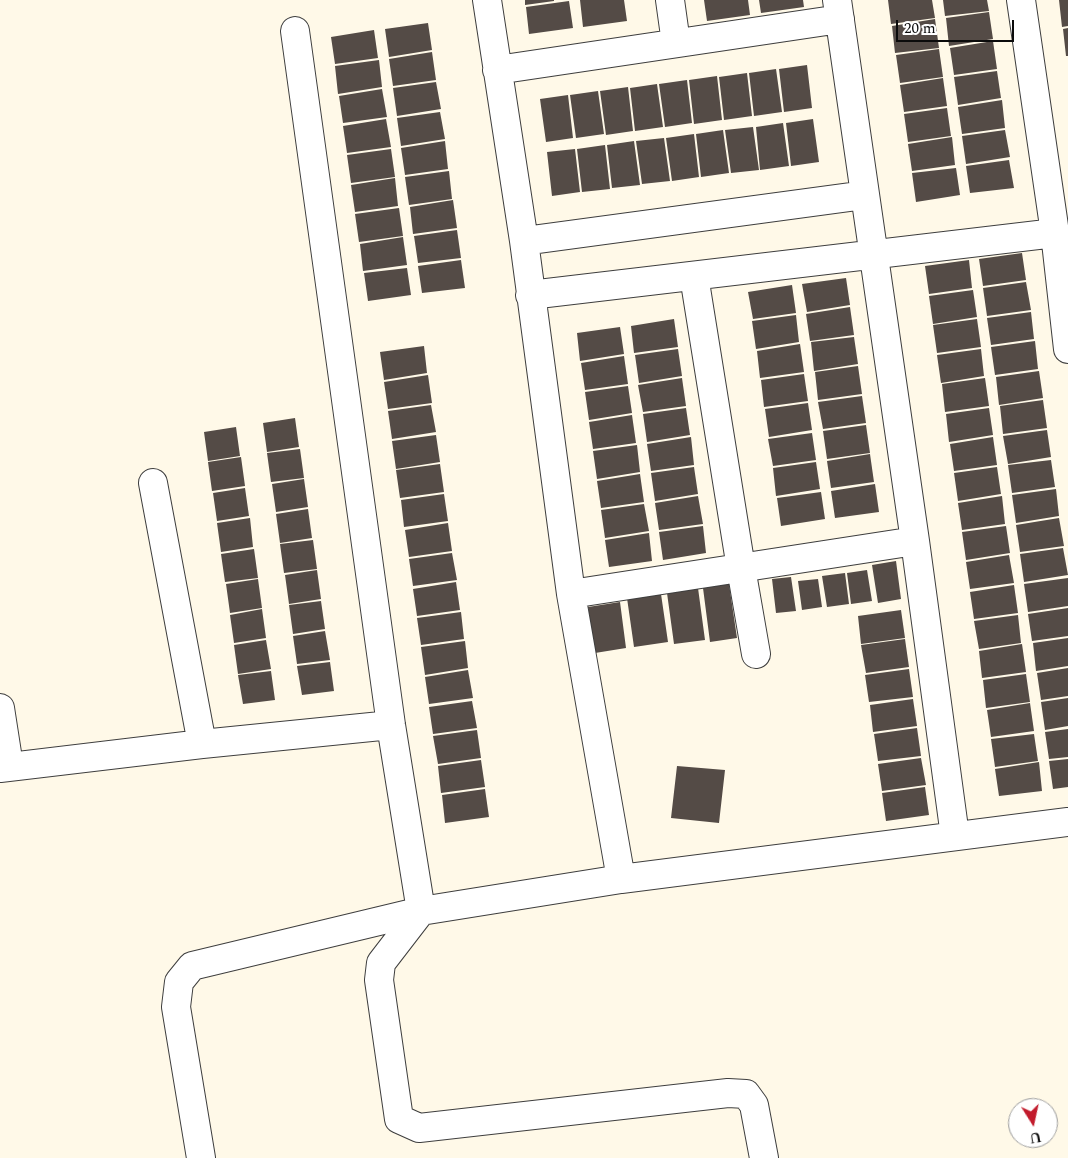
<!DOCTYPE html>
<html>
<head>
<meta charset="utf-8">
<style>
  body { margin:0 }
  #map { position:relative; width:1068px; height:1158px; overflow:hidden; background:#fff9e8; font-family:Spectral,serif }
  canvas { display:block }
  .north { position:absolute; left:1008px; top:1098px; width:50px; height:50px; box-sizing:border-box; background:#fff; border:1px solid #9d9d9d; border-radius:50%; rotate:170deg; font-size:14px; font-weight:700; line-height:20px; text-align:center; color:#0b0b0b }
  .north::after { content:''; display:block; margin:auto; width:18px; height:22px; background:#c21b2c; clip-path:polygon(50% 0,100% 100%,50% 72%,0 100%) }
  .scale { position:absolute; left:896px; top:20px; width:118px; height:22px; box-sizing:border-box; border:2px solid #0b0b0b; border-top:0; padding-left:6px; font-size:15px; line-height:18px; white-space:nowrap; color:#0b0b0b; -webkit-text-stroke:4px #fff; paint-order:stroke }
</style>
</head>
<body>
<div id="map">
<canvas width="1068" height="1158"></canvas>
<div class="north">U</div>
<div class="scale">20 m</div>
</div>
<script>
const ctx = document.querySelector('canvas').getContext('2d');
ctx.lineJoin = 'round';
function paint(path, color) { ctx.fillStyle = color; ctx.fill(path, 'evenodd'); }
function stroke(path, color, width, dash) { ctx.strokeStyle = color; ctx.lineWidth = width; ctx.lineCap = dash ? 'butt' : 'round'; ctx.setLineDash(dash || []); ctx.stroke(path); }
paint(new Path2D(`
  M525 0H554V1L525 5Z
  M580 0H624L627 21 583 27Z
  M704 0H748L750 15 707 21Z
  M759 0H803L804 7 761 13Z
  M888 0H932L935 18 891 24Z
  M943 0H987L989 11 945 16Z
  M1059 0H1068V26L1062 27Z
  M569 1 573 28 529 34 526 7Z
  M989 12 993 39 949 46 946 18Z
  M935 19 939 48 895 53 892 26Z
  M428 23 432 50 389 57 385 29Z
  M1068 28V56H1066L1063 29Z
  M374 30 378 58 335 64 331 37Z
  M993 41 997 69 954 75 950 48Z
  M939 49 943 77 900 83 896 55Z
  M432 52 436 80 393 86 389 59Z
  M379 60 382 87 338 94 335 66Z
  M807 65 812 108 784 112 779 69Z
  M776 69 782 112 754 116 749 73Z
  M997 71 1001 98 958 105 954 77Z
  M747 73 752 116 724 120 719 77Z
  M717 76 722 120 694 124 689 80Z
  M943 78 947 106 904 112 900 85Z
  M687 80 692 123 665 127 659 84Z
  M436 82 441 109 397 116 393 88Z
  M657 84 663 127 635 131 630 88Z
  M628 87 633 131 606 135 600 91Z
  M382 89 387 117 343 123 339 96Z
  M598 91 604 134 576 138 570 95Z
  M568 95 573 138 546 142 540 99Z
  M1002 100 1005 128 962 134 958 107Z
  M947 108 951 136 908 142 904 114Z
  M440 112 445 139 401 146 397 118Z
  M386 119 391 147 347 153 343 126Z
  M813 119 819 162 791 166 786 123Z
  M783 123 789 166 760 170 756 127Z
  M753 127 759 170 731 173 725 130Z
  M723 130 729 173 701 177 696 134Z
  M1005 130 1010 157 966 164 962 136Z
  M694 134 699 177 672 181 666 138Z
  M952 137 955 165 912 171 908 144Z
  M664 138 670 181 642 184 636 141Z
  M445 141 448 169 405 175 401 148Z
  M634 141 640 185 612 188 607 145Z
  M605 145 610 189 582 192 577 149Z
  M391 149 395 177 351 183 347 155Z
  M575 149 580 192 552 196 547 152Z
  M1009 160 1014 188 970 193 966 166Z
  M956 168 960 195 916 202 912 173Z
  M449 171 452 199 409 205 405 177Z
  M395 178 398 206 355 212 351 185Z
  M453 200 457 228 413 234 410 207Z
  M399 208 403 236 359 242 355 214Z
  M457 230 461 258 418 263 414 236Z
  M403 237 407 265 363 271 360 244Z
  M1022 253 1026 280 983 286 979 259Z
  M461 260 465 288 422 293 418 266Z
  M969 260 972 288 929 294 925 266Z
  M407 268 411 295 368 301 364 273Z
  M846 278 850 305 807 312 802 284Z
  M1026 282 1031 310 987 316 983 288Z
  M792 285 796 313 753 319 748 292Z
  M973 290 977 317 933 324 929 296Z
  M850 307 854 335 810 341 806 314Z
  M1031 312 1034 339 991 345 987 318Z
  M796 315 799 342 756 349 752 321Z
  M674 319 678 347 634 353 631 326Z
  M977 319 981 347 937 353 933 325Z
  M620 327 624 354 580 361 577 333Z
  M854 337 858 364 814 371 811 342Z
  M1035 341 1038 369 995 375 991 347Z
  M800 344 804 372 760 378 757 351Z
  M424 346 427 373 384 380 380 352Z
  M678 349 682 376 639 383 635 355Z
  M981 349 984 376 941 383 937 355Z
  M624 356 628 384 585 390 581 363Z
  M858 366 862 394 818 400 815 372Z
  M1039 371 1043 398 999 405 996 377Z
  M804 374 808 401 764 407 761 380Z
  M428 375 432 403 388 409 384 382Z
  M682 378 686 406 643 412 638 385Z
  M985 378 989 406 945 412 942 384Z
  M628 386 632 413 589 420 585 392Z
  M862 396 866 423 823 429 818 402Z
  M1043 400 1047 428 1003 434 1000 406Z
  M808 403 812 430 769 437 765 409Z
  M431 405 436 432 392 439 388 411Z
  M686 408 690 435 647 442 643 414Z
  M989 408 993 435 949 442 946 414Z
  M632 415 636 443 593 449 589 422Z
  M295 418 299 447 267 452 263 423Z
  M866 425 870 453 827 459 823 431Z
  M236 427 240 456 208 461 204 432Z
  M1047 430 1051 457 1008 464 1003 436Z
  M812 433 816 460 773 466 768 439Z
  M436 435 440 462 396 469 392 441Z
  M691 437 694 465 651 471 647 444Z
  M993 437 997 465 954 471 950 444Z
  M637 445 640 472 597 479 593 451Z
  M300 449 304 478 271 482 267 453Z
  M870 454 874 482 831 488 827 461Z
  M241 457 245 486 212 491 208 462Z
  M1051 460 1055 487 1012 493 1008 465Z
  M816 462 820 489 776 496 773 468Z
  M440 464 444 492 400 498 396 470Z
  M694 467 698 494 655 501 651 473Z
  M997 467 1001 494 958 501 954 473Z
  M640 474 644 502 601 508 597 481Z
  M304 479 308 507 276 512 272 484Z
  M875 484 879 512 835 518 831 491Z
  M245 488 249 516 217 521 213 493Z
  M1056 489 1059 516 1016 523 1012 495Z
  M821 492 825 519 781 526 777 498Z
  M444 494 448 521 404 527 401 500Z
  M698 496 703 524 659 530 655 503Z
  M1002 496 1005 524 962 530 958 503Z
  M644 504 649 531 605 538 601 510Z
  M308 509 312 538 280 543 276 514Z
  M250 518 253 547 221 552 217 523Z
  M1059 518 1064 546 1020 552 1016 525Z
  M448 523 452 551 409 557 405 530Z
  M703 526 706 553 663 560 659 532Z
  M1006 526 1010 553 966 560 962 532Z
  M649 533 652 561 609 567 605 540Z
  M313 540 317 569 284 573 280 544Z
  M1063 548 1068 575 1024 582 1020 554Z
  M254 549 258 578 225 582 221 554Z
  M452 553 457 580 413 586 409 559Z
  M1009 555 1014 583 970 589 966 562Z
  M896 561 901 599 878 603 872 565Z
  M317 570 321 599 289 604 285 575Z
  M867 570 872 601 851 604 847 573Z
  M845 573 849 604 827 607 822 576Z
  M791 577 796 611 776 613 772 579Z
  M1068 578V606L1028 612 1024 584Z
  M258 579 262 608 230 613 226 584Z
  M818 579 822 607 802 610 798 581Z
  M456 582 460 610 417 616 413 589Z
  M729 584 737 638 710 642 703 588Z
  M1014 585 1018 613 974 619 970 592Z
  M698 588 705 640 674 644 667 593Z
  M661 594 668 642 634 647 627 598Z
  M321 601 325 629 293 634 289 605Z
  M620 602 626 648 595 653 588 607Z
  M1068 608V636L1032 641 1028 614Z
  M262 609 266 638 234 643 230 615Z
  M901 610 905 638 861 644 858 616Z
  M461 612 464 639 421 645 417 618Z
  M1018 615 1021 643 979 649 974 621Z
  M325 631 330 660 297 664 293 636Z
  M1068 638V666L1036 671 1033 643Z
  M905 639 909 667 866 673 861 645Z
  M266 640 271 669 238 674 234 645Z
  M465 641 468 668 425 675 421 647Z
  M1022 644 1026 672 982 678 979 651Z
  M330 662 334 691 302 695 297 666Z
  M1068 668V696L1041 700 1037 673Z
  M909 669 913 697 869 702 865 675Z
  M468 670 473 698 429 704 425 677Z
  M271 671 275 700 243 704 238 675Z
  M1026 674 1030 702 986 708 983 680Z
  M1068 698V726L1045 730 1041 702Z
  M913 699 917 726 873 732 870 705Z
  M472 701 477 728 433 734 429 707Z
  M1030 703 1034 731 991 737 987 710Z
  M917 728 921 756 878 761 874 734Z
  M1068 729V757L1049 759 1045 732Z
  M477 730 481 758 438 764 433 736Z
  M1034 734 1038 761 995 767 991 739Z
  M921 758 926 785 882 791 878 764Z
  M1068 759V787L1053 789 1049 761Z
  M481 760 485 787 441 793 438 766Z
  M1039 762 1042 791 999 796 995 769Z
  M677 766 725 770 719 823 671 818Z
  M925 787 929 815 886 821 882 793Z
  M485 789 489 817 445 823 442 795Z`), '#544b46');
const street = new Path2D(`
  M487 0 524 241 571 594 621 879
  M670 0 676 43
  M837 0 915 541 955 836
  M1021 0 1055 233 1068 349
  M295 31 391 725 421 911 381 963 379 980 399 1119 419 1128 728 1093 746 1094 754 1105 764 1158
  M497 70 840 19
  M524 241 865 195
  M694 276 741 568 756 654
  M530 295 1055 233
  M153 483 202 744
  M571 594 915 541
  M0 708 9 766
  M0 768 202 744 391 725
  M201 1158 176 1007 179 982 192 966 421 911 621 879 1068 822`);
stroke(street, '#3e3e3e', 30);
stroke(street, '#fff', 28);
</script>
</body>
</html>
